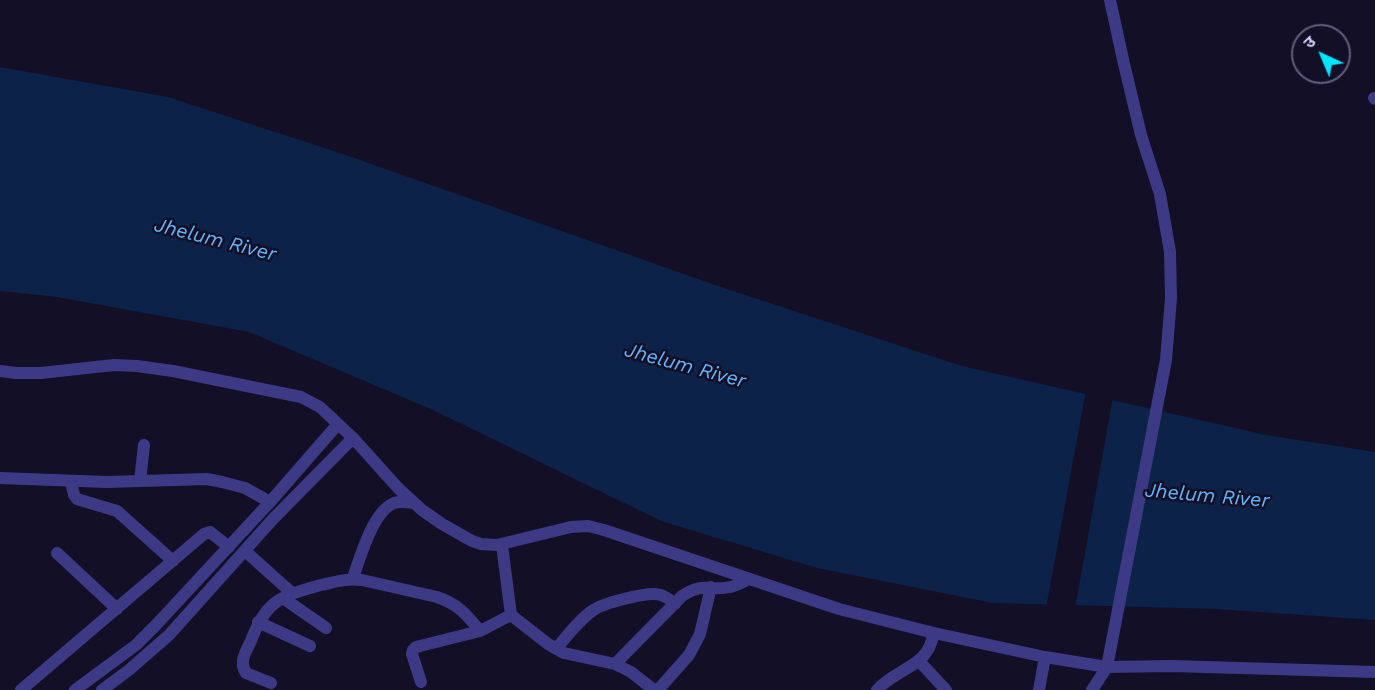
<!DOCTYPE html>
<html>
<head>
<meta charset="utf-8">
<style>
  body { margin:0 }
  #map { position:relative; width:1375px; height:690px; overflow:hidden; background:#130f26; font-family:"Work Sans","Noto Sans Devanagari",sans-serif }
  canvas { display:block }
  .north { position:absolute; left:1291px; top:24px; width:60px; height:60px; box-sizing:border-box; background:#130f26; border:2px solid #625e7d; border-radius:50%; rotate:316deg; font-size:16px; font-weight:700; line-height:24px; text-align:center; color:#d9d4ff }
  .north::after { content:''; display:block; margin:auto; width:21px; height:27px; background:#00e5ff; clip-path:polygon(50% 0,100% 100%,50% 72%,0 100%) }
</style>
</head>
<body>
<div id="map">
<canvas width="1375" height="690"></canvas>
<div class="north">उ</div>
</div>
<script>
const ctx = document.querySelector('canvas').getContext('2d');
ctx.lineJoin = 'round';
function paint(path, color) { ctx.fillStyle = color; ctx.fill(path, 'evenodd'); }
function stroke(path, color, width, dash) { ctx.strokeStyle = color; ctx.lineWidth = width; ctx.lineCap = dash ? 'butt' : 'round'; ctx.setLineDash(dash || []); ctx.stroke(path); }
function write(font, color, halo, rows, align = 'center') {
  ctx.font = font + ' "Work Sans",sans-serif'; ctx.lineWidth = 5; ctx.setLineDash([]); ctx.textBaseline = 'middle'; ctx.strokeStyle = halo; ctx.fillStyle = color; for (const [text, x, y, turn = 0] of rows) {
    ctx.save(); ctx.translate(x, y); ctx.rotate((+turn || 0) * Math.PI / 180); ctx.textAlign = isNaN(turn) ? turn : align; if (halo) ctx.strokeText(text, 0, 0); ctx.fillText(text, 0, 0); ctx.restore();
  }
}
paint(new Path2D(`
  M0 67 168 97 343 154 718 286 962 366 1266 435 1375 452V620L1216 609 993 603 817 568 661 521 433 410 249 332 57 297 0 291Z`), '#0c2248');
paint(new Path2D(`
  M1086 391 1113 397 1075 608H1046Z`), '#130f26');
stroke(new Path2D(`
  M1374 98 1375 99
  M0 371 16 373H41L114 365 137 366 173 371 301 397 320 407 353 438 399 489 422 510 442 524 472 541 481 544 497 545 571 527 588 526 604 530 839 609 934 633 1045 657 1107 667 1172 666 1375 672
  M0 478 107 482 207 479 222 482 245 488 270 502
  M140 481 144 445
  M71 482 74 495 77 499 117 511 173 561
  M502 545 511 615 548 644 564 653 615 664 631 672 654 690
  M245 551 292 593
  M57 553 117 609
  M353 578C360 558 373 511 394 503 400 501 407 502 413 503
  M283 598 326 628
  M258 622 310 646
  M556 649C567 636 578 621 592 611 602 603 641 594 654 594 663 594 669 599 675 604
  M919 661 946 690
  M615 664 682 596C705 581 708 592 730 587 737 586 743 582 749 579
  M421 682 412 654 413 650 416 647 480 631 511 615
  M271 683 246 673C239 663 245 653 250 643 267 600 278 597 321 585 335 582 347 578 362 580L437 597C458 604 466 614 480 631
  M21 690 204 534 210 532 229 547
  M75 690 136 645 156 625 270 502 338 424
  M102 690 129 670 169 635 273 519 353 438
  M658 690 689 655 700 634 711 587
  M877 690C890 674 918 667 927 651 931 646 932 639 934 633
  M1039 690 1045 657
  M1092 690 1107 667 1166 360 1171 298 1170 252 1160 194 1141 135 1124 64 1110 0`), '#3d3a85', 12);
write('italic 20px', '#62b6ff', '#130f26', [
  ["Jhelum River",215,240,14],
  ["Jhelum River",685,366,15],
  ["Jhelum River",1207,496,5]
]);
</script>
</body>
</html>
